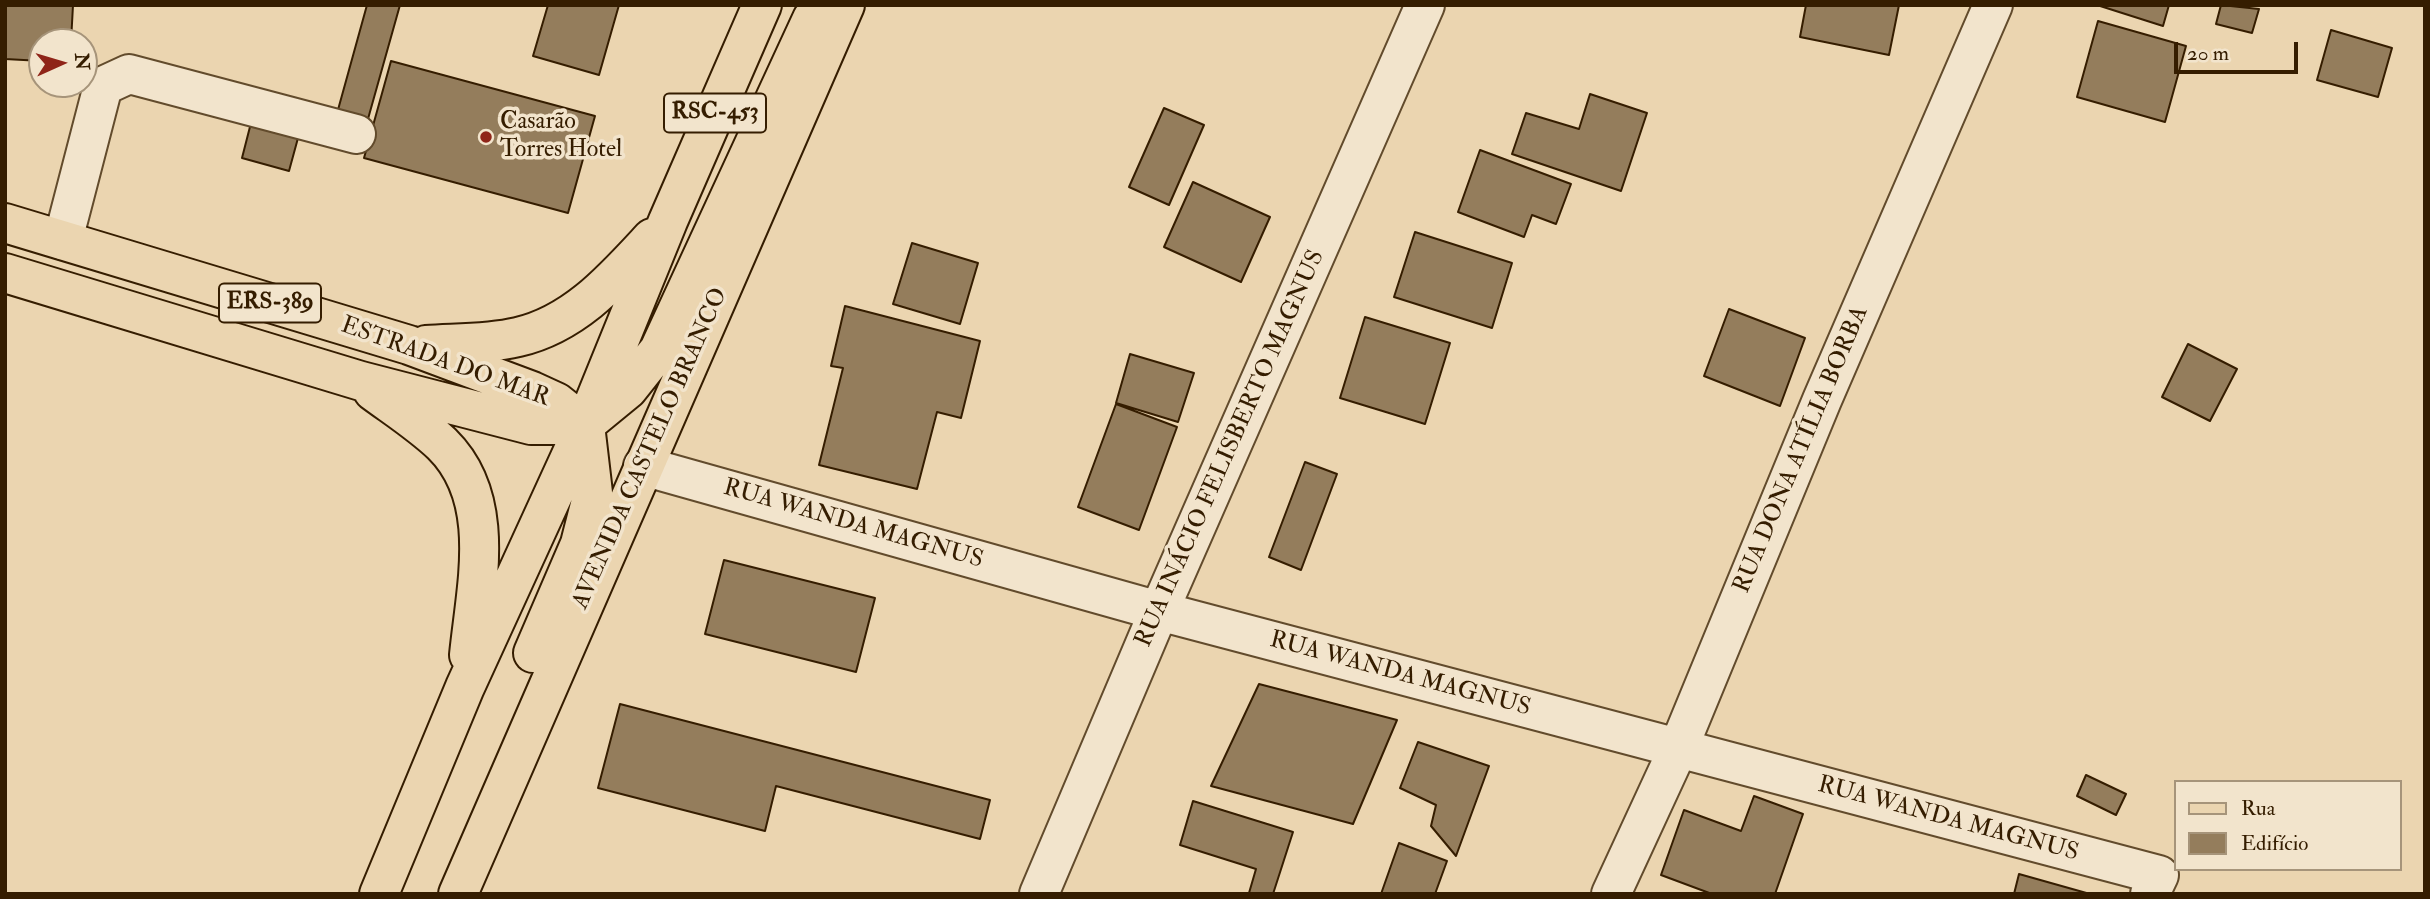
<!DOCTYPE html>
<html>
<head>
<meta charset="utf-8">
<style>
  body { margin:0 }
  #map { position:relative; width:2430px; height:899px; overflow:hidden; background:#ebd5b0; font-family:"IM FELL Double Pica",serif }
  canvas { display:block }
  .frame { position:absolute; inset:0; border:7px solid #351d00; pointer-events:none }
  .legend { position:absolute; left:2174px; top:780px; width:228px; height:91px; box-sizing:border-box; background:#f2e4cc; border:2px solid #a6947a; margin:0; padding:9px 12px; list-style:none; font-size:21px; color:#351d00 }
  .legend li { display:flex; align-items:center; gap:14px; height:35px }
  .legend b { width:35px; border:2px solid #a6947a }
  .north { position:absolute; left:28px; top:28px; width:70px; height:70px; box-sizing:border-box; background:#f2e4cc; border:2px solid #a6947a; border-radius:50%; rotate:86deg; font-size:19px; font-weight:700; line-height:28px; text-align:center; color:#351d00 }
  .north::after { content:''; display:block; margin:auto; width:24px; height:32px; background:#8f2418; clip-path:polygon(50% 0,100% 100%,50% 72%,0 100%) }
  .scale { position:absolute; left:2174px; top:42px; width:124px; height:32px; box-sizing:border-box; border:4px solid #351d00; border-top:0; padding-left:9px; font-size:21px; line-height:24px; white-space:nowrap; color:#351d00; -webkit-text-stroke:5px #f2e4cc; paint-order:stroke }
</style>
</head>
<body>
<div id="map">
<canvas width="2430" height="899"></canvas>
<div class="frame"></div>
<ul class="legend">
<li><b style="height:9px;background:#ebd5b0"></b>Rua</li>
<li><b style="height:19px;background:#947d5c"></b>Edifício</li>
</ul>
<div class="north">N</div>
<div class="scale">20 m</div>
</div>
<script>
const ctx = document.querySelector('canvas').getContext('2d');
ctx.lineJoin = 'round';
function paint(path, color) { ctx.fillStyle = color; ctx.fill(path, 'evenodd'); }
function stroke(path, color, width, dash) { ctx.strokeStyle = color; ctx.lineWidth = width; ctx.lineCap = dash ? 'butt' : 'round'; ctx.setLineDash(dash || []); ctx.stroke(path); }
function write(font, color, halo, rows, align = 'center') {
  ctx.font = font + ' "IM FELL Double Pica",serif'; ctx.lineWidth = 7; ctx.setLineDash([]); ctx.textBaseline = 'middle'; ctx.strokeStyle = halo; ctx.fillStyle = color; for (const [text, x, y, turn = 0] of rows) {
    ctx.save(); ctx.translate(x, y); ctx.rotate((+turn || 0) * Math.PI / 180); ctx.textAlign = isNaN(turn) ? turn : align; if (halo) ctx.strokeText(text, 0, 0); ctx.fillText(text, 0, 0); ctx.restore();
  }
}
const building = new Path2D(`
  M5 5H73L71 42H42V61L5 59Z
  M367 5H400L366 126 336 117Z
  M548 5H619L599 75 533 56Z
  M1806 5H1899L1889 55 1800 37Z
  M2097 5H2169L2163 26Z
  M2221 5 2259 9 2252 33 2216 24Z
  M2098 21 2186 46 2165 122 2077 97Z
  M2331 30 2392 48 2378 97 2317 80Z
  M391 61 595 116 568 213 364 158Z
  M1590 94 1647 113 1621 191 1512 154 1526 113 1579 129Z
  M1164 108 1204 125 1169 205 1129 187Z
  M253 115 301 127 289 171 242 158Z
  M1480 150 1571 184 1556 224 1532 215 1524 237 1458 212Z
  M1193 182 1270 217 1241 282 1164 247Z
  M1415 232 1512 263 1492 328 1394 297Z
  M912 243 978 263 960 324 893 304Z
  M845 306 980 341 961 418 937 412 917 489 819 465 843 368 831 366Z
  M1729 309 1805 338 1780 406 1704 376Z
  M1365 317 1450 343 1425 424 1340 398Z
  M2188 344 2237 369 2210 421 2162 397Z
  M1130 354 1194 373 1178 422 1116 403Z
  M1116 404 1177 427 1139 530 1078 507Z
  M1305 462 1337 474 1301 570 1269 557Z
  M724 560 875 598 856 672 705 634Z
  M1259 684 1397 720 1353 824 1211 786Z
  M620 704 990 800 980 839 776 786 765 831 598 788Z
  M1418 742 1489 766 1456 856 1431 826 1436 805 1400 788Z
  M2086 775 2126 794 2116 815 2077 796Z
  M1754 796 1803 814 1775 894H1712L1661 875 1684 810 1741 831Z
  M1193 801 1293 832 1273 894 1249 893 1256 869 1180 845Z
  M1399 843 1447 861 1435 894H1381Z
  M2019 874 2090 894H2014Z`);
paint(building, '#947d5c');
stroke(building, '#351d00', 2);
const minor = new Path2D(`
  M63 240 103 86 129 74 356 134
  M643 466 1159 611 2159 875 2150 894
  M1039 894 1159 611 1425 5
  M1611 894 1678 749 1822 400 1993 5`);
const major = new Path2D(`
  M5 223 409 345 532 391 556 402 585 425
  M5 273 361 381 531 425H585
  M426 345C457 343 488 344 518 337 575 324 614 279 652 238
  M373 391C396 408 421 424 442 444 498 499 476 585 469 655
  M589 421 628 389 659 350 812 19
  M533 653 580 544 593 493 585 425
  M379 894 465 687 585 425 668 221 762 5
  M458 894 845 5`);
stroke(minor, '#624b2c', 42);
stroke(major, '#351d00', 42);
stroke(minor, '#f2e4cc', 38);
stroke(major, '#ebd5b0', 38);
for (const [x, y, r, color] of [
  [486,137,7,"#8f2418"]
]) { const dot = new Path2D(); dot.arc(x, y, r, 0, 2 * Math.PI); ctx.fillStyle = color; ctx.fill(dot); stroke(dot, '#f2e4cc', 2.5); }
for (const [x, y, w] of [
  [715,113,102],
  [270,303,102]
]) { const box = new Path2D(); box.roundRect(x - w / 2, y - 19.5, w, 39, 5); ctx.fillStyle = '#f2e4cc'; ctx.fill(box); stroke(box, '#351d00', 2); }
write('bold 23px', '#351d00', null, [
  ["RSC-453",715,113],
  ["ERS-389",270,303]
]);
write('24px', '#351d00', '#f2e4cc', [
  ["Casarão",500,123],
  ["Torres Hotel",500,151]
], 'left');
write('24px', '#351d00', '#f2e4cc', [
  ["ESTRADA DO MAR",445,363,20],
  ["AVENIDA CASTELO BRANCO",651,449,-66],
  ["RUA INÁCIO FELISBERTO MAGNUS",1231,449,-66],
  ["RUA DONA ATÍLIA BORBA",1802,450,-67],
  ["RUA WANDA MAGNUS",853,525,16],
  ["RUA WANDA MAGNUS",1400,675,15],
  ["RUA WANDA MAGNUS",1948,820,15]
]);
</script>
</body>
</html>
